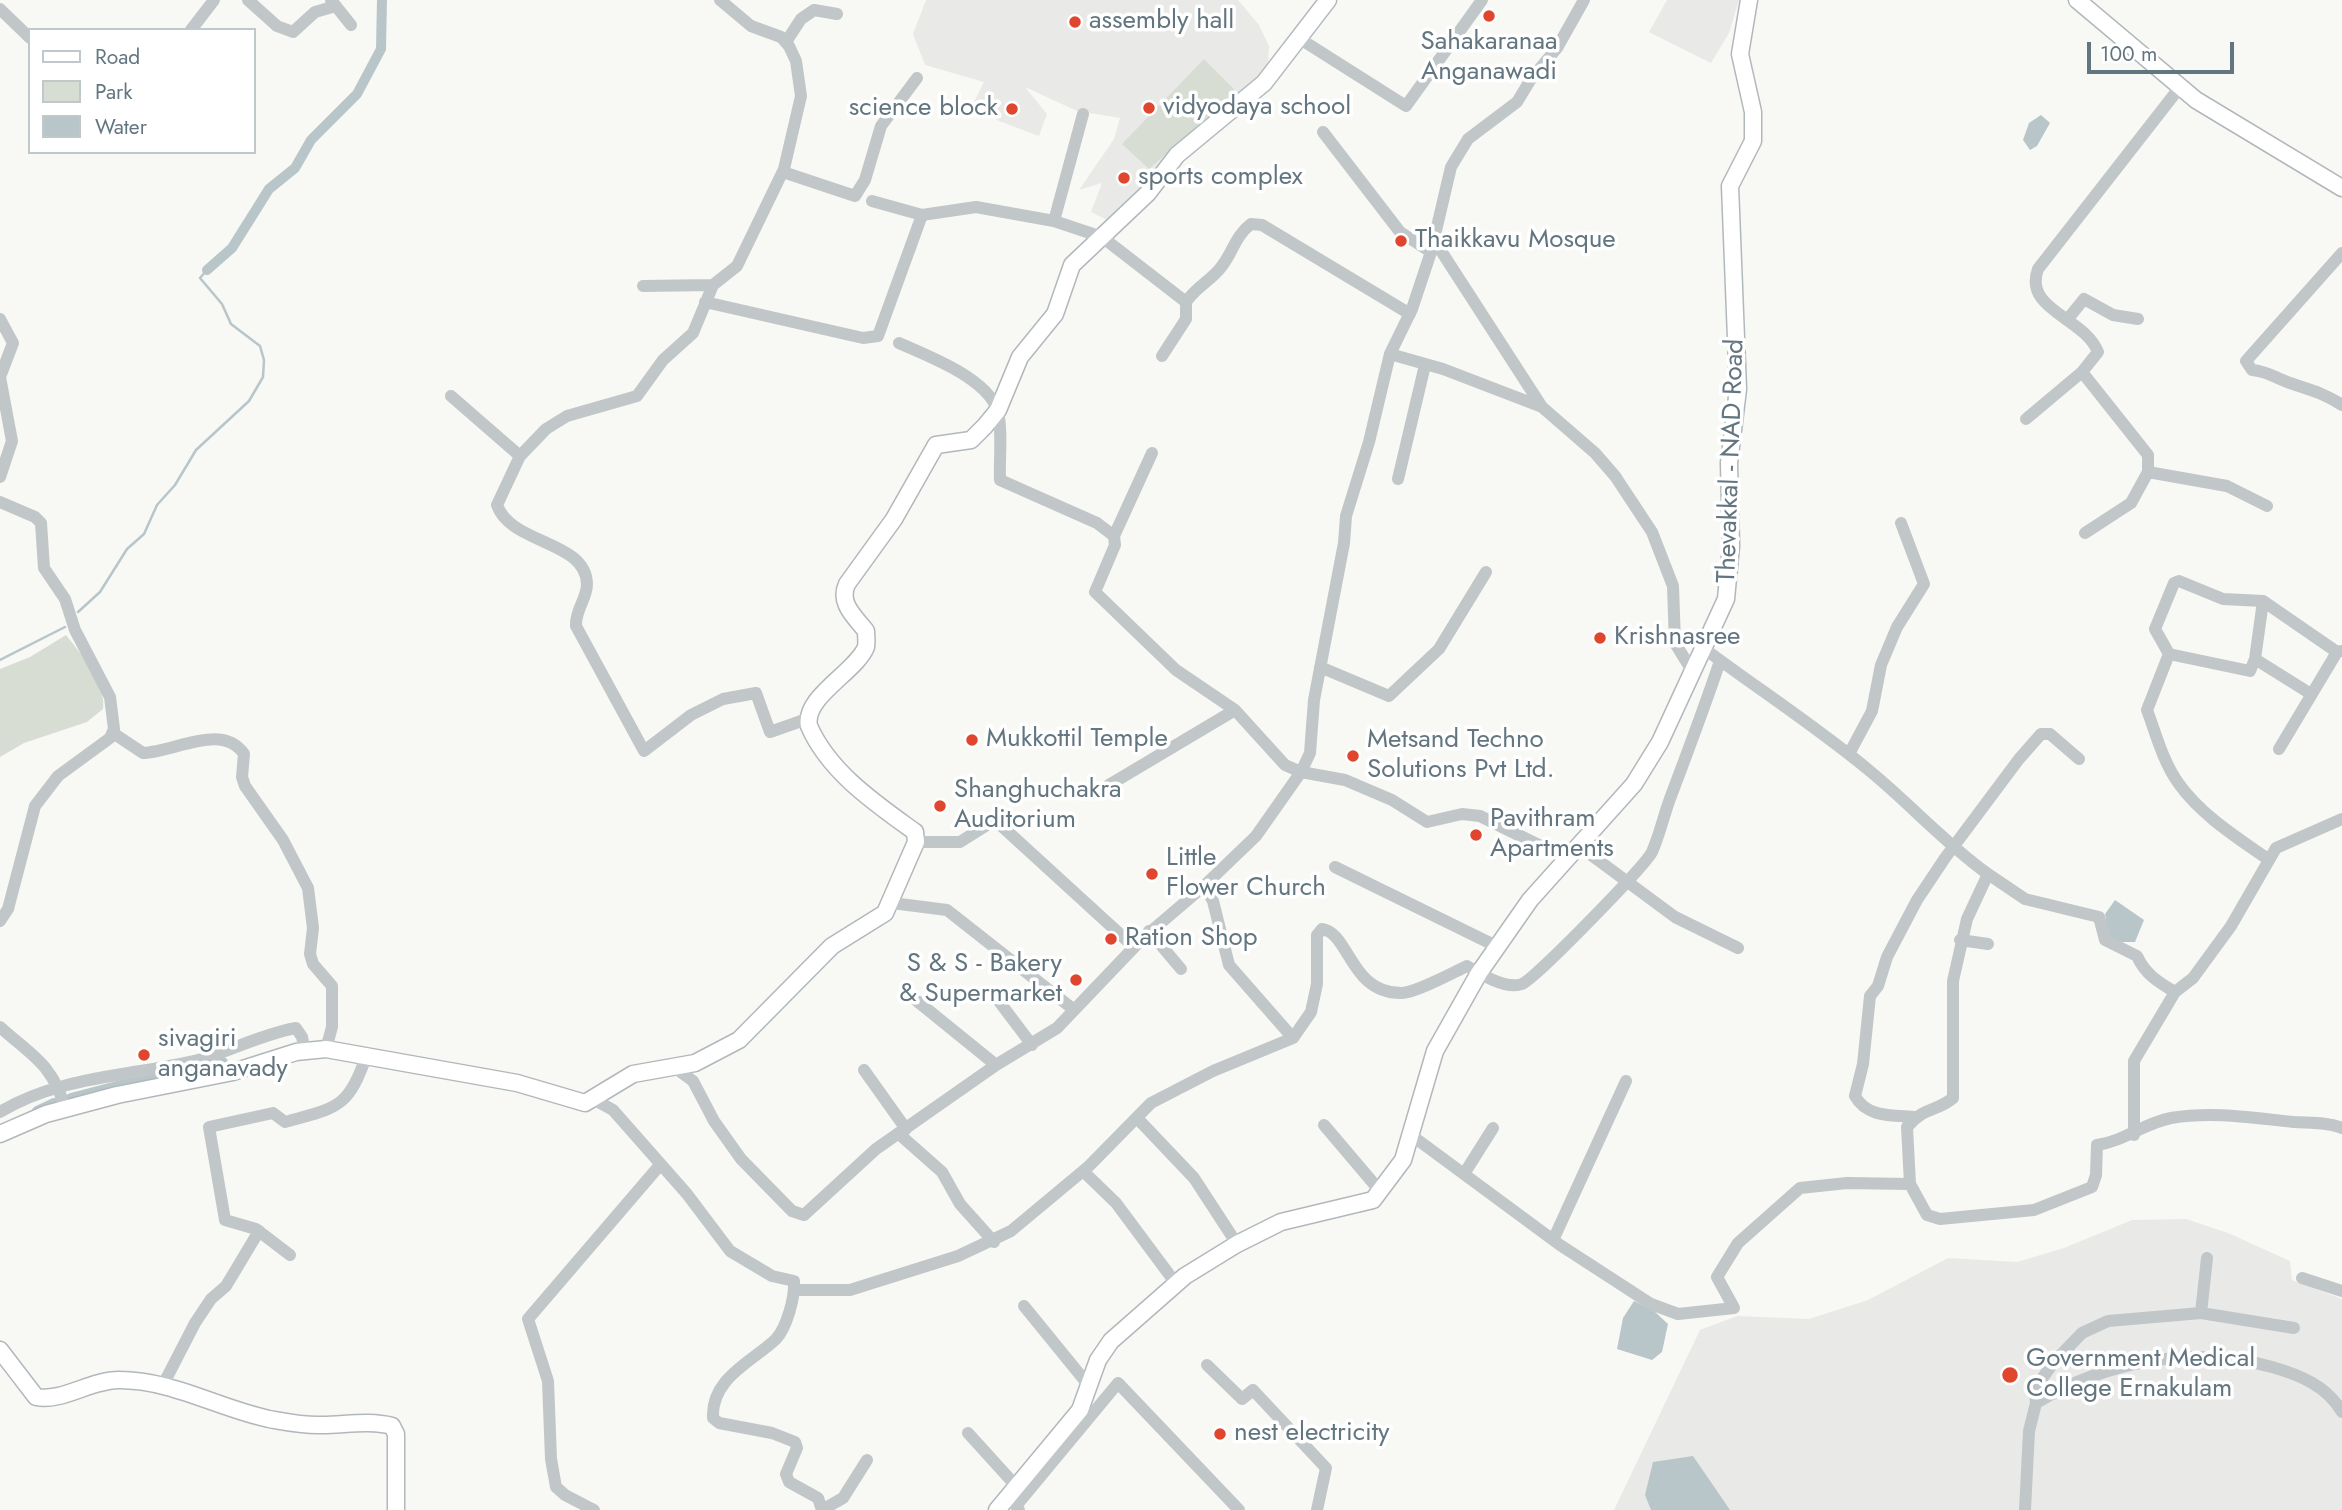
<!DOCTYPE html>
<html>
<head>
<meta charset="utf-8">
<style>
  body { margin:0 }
  #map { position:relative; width:2342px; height:1510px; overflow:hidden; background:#f8f8f5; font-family:Jost,sans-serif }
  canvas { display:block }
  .legend { position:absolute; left:28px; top:28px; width:228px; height:126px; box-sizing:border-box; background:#fff; border:2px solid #c1c8cc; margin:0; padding:9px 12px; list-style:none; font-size:21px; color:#637680 }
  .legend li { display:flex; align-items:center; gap:14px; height:35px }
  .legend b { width:35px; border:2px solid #c1c8cc }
  .scale { position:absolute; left:2087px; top:42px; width:147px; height:32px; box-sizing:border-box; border:4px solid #637680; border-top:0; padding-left:9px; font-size:21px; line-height:24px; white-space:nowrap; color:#637680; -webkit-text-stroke:5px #fff; paint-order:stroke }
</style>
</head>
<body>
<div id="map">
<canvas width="2342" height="1510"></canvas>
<ul class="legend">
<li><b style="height:9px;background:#fff"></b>Road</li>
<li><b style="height:19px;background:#d8ddd4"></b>Park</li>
<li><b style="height:19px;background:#b8c6c9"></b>Water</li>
</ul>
<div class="scale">100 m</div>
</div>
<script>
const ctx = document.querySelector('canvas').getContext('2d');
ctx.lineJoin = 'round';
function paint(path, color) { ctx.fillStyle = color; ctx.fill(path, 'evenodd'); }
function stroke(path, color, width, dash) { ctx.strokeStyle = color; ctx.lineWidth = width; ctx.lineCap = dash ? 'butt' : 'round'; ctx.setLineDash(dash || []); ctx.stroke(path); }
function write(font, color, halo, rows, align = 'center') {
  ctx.font = font + ' Jost,sans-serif'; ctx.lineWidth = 7; ctx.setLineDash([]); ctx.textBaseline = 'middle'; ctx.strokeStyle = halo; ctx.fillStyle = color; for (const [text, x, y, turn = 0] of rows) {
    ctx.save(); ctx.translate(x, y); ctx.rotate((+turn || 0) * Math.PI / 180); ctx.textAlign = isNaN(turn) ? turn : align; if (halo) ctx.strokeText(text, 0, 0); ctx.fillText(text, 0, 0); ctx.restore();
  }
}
paint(new Path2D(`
  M926 0H1238L1259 25 1269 46 1268 62 1241 101 1109 221 1091 212 1102 183 1079 190 1114 139 1120 118 1077 111 1025 87 1047 114 1039 136 999 121 973 104 984 82 925 65 913 34Z
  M1667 0H1739L1729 33 1711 63 1649 32Z
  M2186 1219 2228 1233 2290 1261 2292 1280 2342 1299V1510H1614L1700 1330 1737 1316 1809 1319 1868 1300 1948 1258 2017 1262 2064 1248 2132 1220Z`), '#e9e9e8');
paint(new Path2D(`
  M1204 59 1236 91 1149 169 1122 144Z
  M66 635C80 653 107 684 103 709L87 722 24 743 0 757V669L30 657Z`), '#d8ddd4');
paint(new Path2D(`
  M2041 115 2050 123 2037 146 2030 150 2023 140 2029 123Z
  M2115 900 2144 920 2135 942H2119L2108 936 2105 914Z
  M1634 1301 1653 1310 1668 1324 1662 1352 1652 1360 1617 1349 1623 1318Z
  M1693 1456 1730 1510H1651L1645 1495 1653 1462Z`), '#b8c6c9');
stroke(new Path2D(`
  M78 612 100 592 127 549 144 534 157 505 175 485 196 450 249 401 263 377 264 360 260 346 231 324 222 304 200 278 207 270
  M0 660 65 627`), '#b8c6c9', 2.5);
stroke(new Path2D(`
  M207 270 232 248 269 189 295 168 311 140 357 94 381 49 382 0
  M71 1098 174 1071 223 1062
  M37 1111 54 1103`), '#b8c6c9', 10);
const secondary = new Path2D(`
  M2077 0 2196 100 2342 188
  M0 1134 46 1114 117 1095 233 1072 296 1052 326 1049 517 1083 585 1103 633 1074 695 1063 739 1040 832 946 885 913 916 842 915 832C875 803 829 772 809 726 803 697 856 672 866 647 867 643 866 635 866 631 855 617 838 603 847 584L894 519 936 445 971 440 985 426 998 410 1020 357 1055 314 1072 265 1148 193 1177 155 1264 83 1328 0
  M0 1350 36 1397C63 1402 90 1380 119 1380 172 1380 218 1408 269 1419 286 1422 305 1426 322 1425 345 1425 369 1420 392 1426L396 1434V1510
  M997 1510 1080 1410 1098 1360 1111 1341 1185 1276 1237 1244 1281 1222 1373 1200 1403 1160 1435 1051 1479 973 1530 900 1634 784 1660 742 1726 599 1731 546 1729 463 1738 389 1730 186 1753 141V112L1740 54 1749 0`);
stroke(secondary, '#b1b8bc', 19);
stroke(new Path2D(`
  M248 0 277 26 293 32 315 12 336 6
  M331 0 351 25
  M720 0 751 26 781 37 789 46 796 61 801 96 784 169 737 266 713 285 693 333 663 360 637 396 567 416 546 429 520 456 497 505C511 545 586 540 587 584 587 599 575 610 576 626L644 751 691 715 723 699 756 693 770 732 807 719
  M0 9 30 38
  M191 30 214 0
  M1297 37 1406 106 1482 0
  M786 42 801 19 814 10 837 14
  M1323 132 1400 232 1431 252
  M783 172 855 196 865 180 881 126 917 78
  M872 201 922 215 976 207 1054 221 1102 237 1186 302V319L1162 356
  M1054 221 1083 114
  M1434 240 1542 407
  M2342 253 2246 361 2252 370C2267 371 2276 378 2290 383 2310 390 2324 393 2342 405
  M643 286 713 285
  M705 302 863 338 878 336 922 215
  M1186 302C1196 287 1212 280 1222 266 1233 252 1235 236 1251 224L1262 225 1410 314
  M0 319 13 343 0 377 12 441 0 477
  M2067 320 2084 299 2113 315 2138 319
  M899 343C928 356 985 377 997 409 1003 425 999 462 1000 480L1097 523 1114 536 1115 545 1095 592 1176 670 1235 710 1285 765 1301 772 1345 780 1392 800 1427 822 1462 814 1480 816 1569 860
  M1390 354 1443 369 1542 407 1595 453 1615 476 1652 532 1673 586 1675 643 1691 669
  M2082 372 2148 455V472L2227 486 2267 506
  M451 396 520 456
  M2026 419 2082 372 2098 352C2084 317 2023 310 2038 269L2180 87
  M1398 479 1425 365
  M0 502 35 517 41 523 44 568 65 599 75 630 110 697 114 729 110 738 58 776 35 806 8 909 0 921
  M2085 533 2131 503 2148 472
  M1114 536 1152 453
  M2263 601 2255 659 2311 694
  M1702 647C1758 689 1817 727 1871 772 1911 805 1946 844 1988 874L1967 919 1953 981V1098C1936 1112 1925 1106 1907 1127L1910 1184 1927 1215 1940 1219 2034 1210 2092 1187 2096 1175 2097 1145C2125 1141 2144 1123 2171 1118 2213 1111 2253 1118 2294 1122 2310 1123 2328 1122 2342 1128
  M2169 654 2147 710C2156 734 2163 762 2179 784 2202 816 2238 838 2269 860
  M2255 659 2250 671 2169 654 2155 629 2174 583 2179 581 2223 599 2263 601 2337 652
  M1320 667 1389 696 1439 649 1486 572
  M113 733 143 753C175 752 222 722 244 754L242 777 245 786 283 840 308 888 313 928 310 954 313 964 332 986V1027L326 1049
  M2279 749 2337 652 2342 651
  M1849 754 1872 711 1881 665 1897 627 1924 584 1901 523
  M1109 785 1235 710
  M916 842H960L995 820 1134 947
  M1579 846 1675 917 1738 948
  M1335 867 1498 947
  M1988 874 2025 899 2099 917 2105 940 2137 956C2145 974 2158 982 2175 992L2193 978 2231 926 2276 848 2342 819
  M1204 886 1213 901 1229 965 1293 1038
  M892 903 947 910 1073 1009
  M1149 931 1181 969
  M1960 940 1988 944
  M998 1000 1032 1045
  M917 1001 996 1065
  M0 1027C31 1055 54 1065 65 1109
  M675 1068 693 1081 714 1121 741 1159 792 1211 804 1215 876 1149 996 1065 1057 1028 1142 939 1204 886 1256 836 1301 772 1310 753 1314 700 1344 543 1346 516 1369 442 1390 354 1412 309 1431 252 1451 167 1468 139 1517 102 1531 79 1557 48 1584 0
  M864 1070 906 1129
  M593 1099 613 1110 687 1194 730 1251 772 1276 794 1281C795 1297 787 1327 776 1339 752 1362 711 1378 713 1418L719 1423 772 1433 795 1442 797 1448 786 1474 789 1482 818 1498 822 1510
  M0 1112C59 1076 132 1076 198 1060 231 1051 262 1034 296 1028L302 1037 305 1051
  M1916 1117C1893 1115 1867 1118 1855 1096L1863 1064 1870 996 1878 986 1887 957 1917 900 1945 858 2019 759 2041 734H2050L2079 759
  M1137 1118 1194 1178 1237 1244
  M1324 1125 1380 1191
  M899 1134 942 1172 960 1204 994 1242
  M1411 1135 1560 1245 1651 1304 1678 1314 1734 1308 1717 1277 1738 1243 1800 1188 1847 1183 1910 1184
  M2134 1135V1061L2175 992
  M1083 1171 1116 1203 1177 1285
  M1464 1174 1493 1128
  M1554 1238 1626 1081
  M290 1255 256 1229 225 1220 209 1127 273 1113 285 1122C338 1107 348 1109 367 1054
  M2302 1278 2342 1291
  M794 1290H850L958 1256 1011 1231 1089 1166 1151 1103 1213 1071 1293 1038 1311 1012 1317 984V935L1322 929C1350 933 1350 994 1402 993 1417 992 1452 973 1467 966 1480 974 1506 990 1522 984 1534 980 1644 867 1652 852 1660 834 1664 814 1671 796 1688 751 1705 706 1720 661
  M1024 1306 1090 1387
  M2201 1313 2207 1258
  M1207 1365 1242 1399 1253 1390 1326 1468 1317 1510
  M163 1385 195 1323 211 1299 226 1286 259 1231
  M2036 1403C2106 1361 2193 1345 2272 1367 2300 1375 2327 1386 2342 1412
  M968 1433 1017 1487
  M594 1510 565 1495 556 1487 551 1459 548 1381 528 1319 660 1165
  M822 1510 843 1498 867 1460
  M1019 1510 1016 1506 1118 1383 1239 1510
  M2025 1510 2029 1431 2036 1403 2035 1389 2053 1363 2082 1333 2108 1321 2201 1313 2294 1328`), '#c1c6c9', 12);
stroke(secondary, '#fff', 16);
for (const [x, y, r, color] of [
  [1489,16,7,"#e0452d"],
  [1075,22,7,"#e0452d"],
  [1149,108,7,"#e0452d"],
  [1012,109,7,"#e0452d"],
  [1124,178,7,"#e0452d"],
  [1401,241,7,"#e0452d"],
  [1600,638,7,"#e0452d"],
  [972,740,7,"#e0452d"],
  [1353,756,7,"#e0452d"],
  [940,806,7,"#e0452d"],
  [1476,835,7,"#e0452d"],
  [1152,874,7,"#e0452d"],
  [1111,939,7,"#e0452d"],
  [1076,980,7,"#e0452d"],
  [144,1055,7,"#e0452d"],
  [2010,1375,9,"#e0452d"],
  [1220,1434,7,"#e0452d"]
]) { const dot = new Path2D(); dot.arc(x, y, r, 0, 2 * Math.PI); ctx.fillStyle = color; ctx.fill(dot); stroke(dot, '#fff', 2.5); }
write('26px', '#637680', '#fff', [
  ["assembly hall",1089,22],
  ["Sahakaranaa",1489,43,"center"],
  ["Anganawadi",1489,73,"center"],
  ["vidyodaya school",1163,108],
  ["science block",998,109,"right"],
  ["sports complex",1138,178],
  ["Thaikkavu Mosque",1415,241],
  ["Krishnasree",1614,638],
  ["Mukkottil Temple",986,740],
  ["Metsand Techno",1367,741],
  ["Solutions Pvt Ltd.",1367,771],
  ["Shanghuchakra",954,791],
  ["Auditorium",954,821],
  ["Pavithram",1490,820],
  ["Apartments",1490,850],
  ["Little",1166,859],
  ["Flower Church",1166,889],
  ["Ration Shop",1125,939],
  ["S & S - Bakery",1062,965,"right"],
  ["& Supermarket",1062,995,"right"],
  ["sivagiri",158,1040],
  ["anganavady",158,1070],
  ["Government Medical",2026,1360],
  ["College Ernakulam",2026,1390],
  ["nest electricity",1234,1434]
], 'left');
write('26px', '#637680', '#fff', [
  ["Thevakkal - NAD Road",1732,461,-88]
]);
</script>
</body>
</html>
